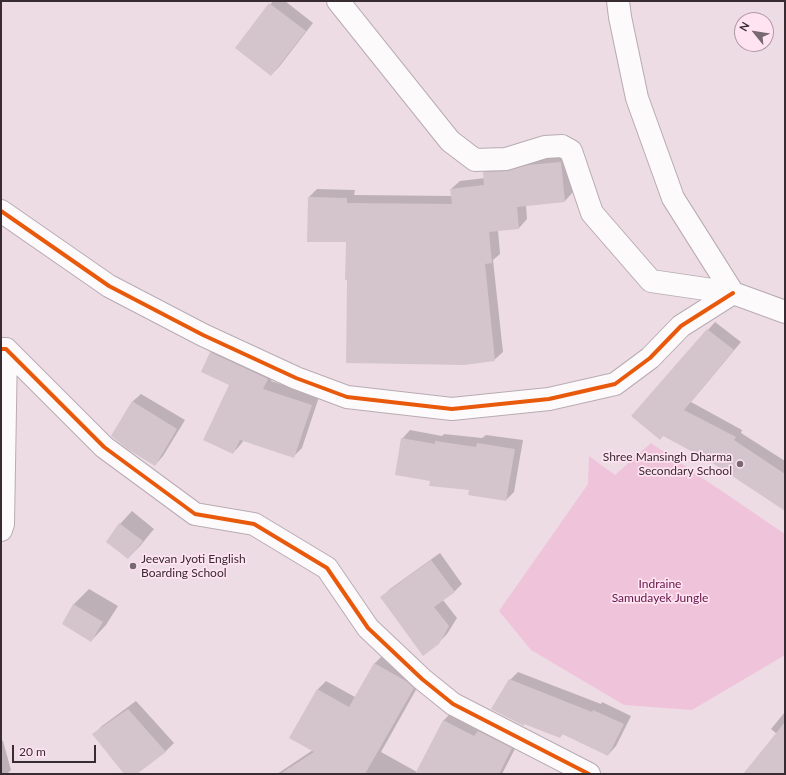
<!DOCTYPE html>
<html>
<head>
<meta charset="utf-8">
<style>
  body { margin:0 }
  #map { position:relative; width:786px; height:775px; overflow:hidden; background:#eedce5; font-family:Lato,sans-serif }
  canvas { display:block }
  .frame { position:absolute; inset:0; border:2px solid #382b31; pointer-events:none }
  .north { position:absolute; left:734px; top:12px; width:40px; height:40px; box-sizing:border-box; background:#ffe3f1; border:1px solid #af99a4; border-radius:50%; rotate:300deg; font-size:11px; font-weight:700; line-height:16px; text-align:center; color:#382b31 }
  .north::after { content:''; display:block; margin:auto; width:14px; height:18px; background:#786970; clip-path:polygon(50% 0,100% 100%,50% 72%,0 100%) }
  .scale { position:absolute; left:12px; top:745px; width:84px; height:18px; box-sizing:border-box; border:2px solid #382b31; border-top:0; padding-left:5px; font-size:12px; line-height:14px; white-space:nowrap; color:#382b31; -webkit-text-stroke:3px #ffe3f1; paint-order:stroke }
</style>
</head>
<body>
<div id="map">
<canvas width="786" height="775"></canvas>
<div class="frame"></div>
<div class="north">N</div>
<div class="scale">20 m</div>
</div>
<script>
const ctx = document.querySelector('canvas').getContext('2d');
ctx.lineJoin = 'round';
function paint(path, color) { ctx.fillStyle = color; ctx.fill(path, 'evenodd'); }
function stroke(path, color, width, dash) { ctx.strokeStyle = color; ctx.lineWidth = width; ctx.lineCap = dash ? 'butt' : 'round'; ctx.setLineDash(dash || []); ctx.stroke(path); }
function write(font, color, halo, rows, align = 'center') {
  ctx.font = font + ' Lato,sans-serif'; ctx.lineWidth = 3.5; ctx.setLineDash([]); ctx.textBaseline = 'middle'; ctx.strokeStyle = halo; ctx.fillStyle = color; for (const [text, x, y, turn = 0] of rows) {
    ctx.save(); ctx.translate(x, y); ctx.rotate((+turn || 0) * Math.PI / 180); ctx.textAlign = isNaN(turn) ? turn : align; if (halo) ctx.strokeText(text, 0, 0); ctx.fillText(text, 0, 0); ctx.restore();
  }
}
paint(new Path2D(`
  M651 443 785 534V655L692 710 624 705 531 650 499 611 588 484 589 456 615 475Z`), '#efc3da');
paint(new Path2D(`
  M273 1H285L313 23 279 67 271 75 236 48Z
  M569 154 573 192 565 201 526 205 527 219 519 228 498 230 500 254 493 260 503 352 494 360 348 279 347 241 309 197 317 189 355 190 354 195 452 196 451 189 460 181 485 178 484 173 492 164 537 157Z
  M715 322 741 342 691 402 742 430 741 433 785 461V510L709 459 632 416Z
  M219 344 276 371 271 381 319 397 302 448 294 456 244 440 241 444 233 453 230 384 211 353Z
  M141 394 185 420 163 456 155 465 132 402Z
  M410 430 442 436 444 434 482 438 486 435 523 440 514 492 506 500 470 489 431 481 402 439Z
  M132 511 154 529 140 546 128 558 108 542 120 524Z
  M440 553 462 584 454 592 443 600 457 618 447 634 438 643 382 597 390 589Z
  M89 589 118 606 106 625 91 641 63 623 74 604Z
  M384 654 422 679 381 752 417 772 444 720 453 711 520 739 502 774H277L313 750 317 690 326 681 355 697 375 663Z
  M518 672 601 704 602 702 631 716 616 746 608 755 564 733 560 737 525 723 523 725 510 680Z
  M136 701 174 743 166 751 135 774H125L94 734 102 726Z
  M785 712V774H745L777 734 771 729Z
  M1 740 3 741 11 770 7 774H1Z`), '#0003');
paint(new Path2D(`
  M269 3 306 31 271 76 235 48Z
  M561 162 565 202 517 207 519 229 489 232 492 263 485 264 495 361 464 365 346 363 347 280H345L346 242H307L308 197 347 198V203L452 204 450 189 484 185 483 172 507 171 528 165Z
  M707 329 734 350 684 410 736 437 734 440 785 474V511L708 460 663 436 660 440 631 416Z
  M210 352 268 379 263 389 312 405 294 458 240 440 233 454 203 440 229 385 201 372Z
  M132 401 177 429 155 466 129 450 111 436Z
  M401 438 435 444V441L476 447 477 443 515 449 506 501 468 495 469 490 429 486 430 481 395 475Z
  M119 523 143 541 128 559 106 542Z
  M431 560 455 592 434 607 449 626 439 644 423 656 380 597Z
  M73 604 103 622 91 642 62 624Z
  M374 663 406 681 414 688 365 774H280L314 752 289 738 317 689 349 707Z
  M509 679 592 712 593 710 624 724 608 756 562 734 560 738 524 724V726L491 709Z
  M128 709 166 752 137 774H124L92 734Z
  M443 720 474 736 478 731 512 748 499 774H415Z
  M785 722V774H743Z`), '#d4c5cd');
const minor = new Path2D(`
  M338 1 450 141 475 160 506 159 545 147 562 146 571 151 592 213 651 281 733 293 785 312
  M618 1 620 17 637 98 673 198 733 293
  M1 211 109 286 203 335 296 378 347 397 452 409 549 399 615 384 650 358 681 326 733 293
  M1 349H6L104 447 195 514 254 524 327 568 368 628 422 679 453 704 589 774
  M1 530 3 524 6 349`);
stroke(minor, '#b9abb2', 24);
stroke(minor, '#fcfafb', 22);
stroke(new Path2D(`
  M1 211 109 286 203 335 296 378 347 397 452 409 549 399 615 384 650 358 681 326 733 293
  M1 349H6L104 447 195 514 254 524 327 568 368 628 422 679 453 704 589 774`), '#e8590c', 4);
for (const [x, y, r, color] of [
  [740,464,4,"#786970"],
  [133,566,4,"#786970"]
]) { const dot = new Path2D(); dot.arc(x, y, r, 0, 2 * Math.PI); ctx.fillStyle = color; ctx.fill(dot); stroke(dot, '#ffe3f1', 1.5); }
write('12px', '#382b31', '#ffe3f1', [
  ["Shree Mansingh Dharma",732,457],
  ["Secondary School",732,471],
  ["Jeevan Jyoti English",141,559,"left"],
  ["Boarding School",141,573,"left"]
], 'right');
write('12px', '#651548', '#ffe3f1', [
  ["Indraine",660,584],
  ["Samudayek Jungle",660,598]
]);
</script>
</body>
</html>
